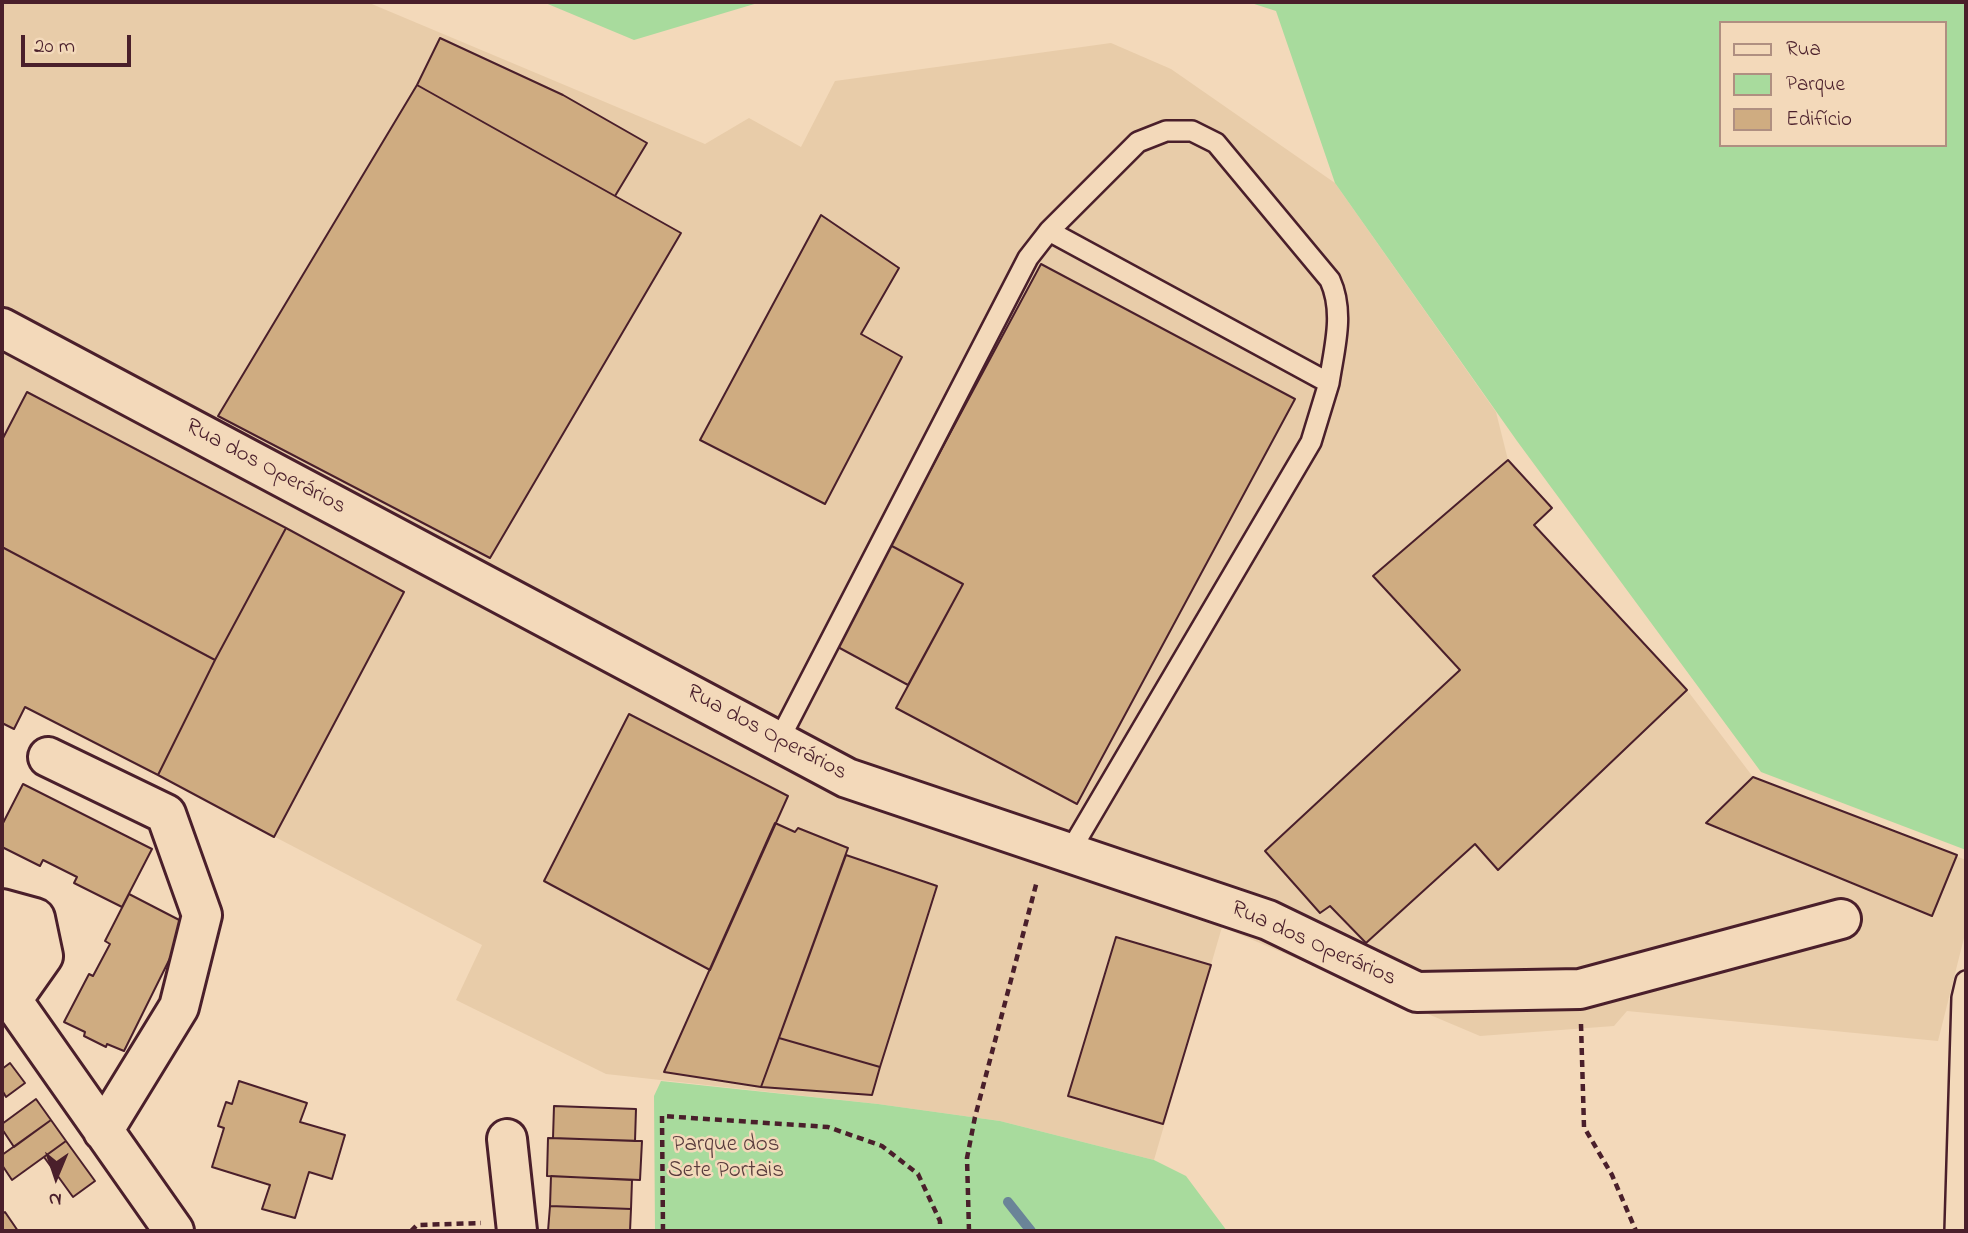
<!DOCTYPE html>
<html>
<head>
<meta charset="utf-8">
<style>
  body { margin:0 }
  #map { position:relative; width:1968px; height:1233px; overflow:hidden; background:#f3d9ba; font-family:"Indie Flower",sans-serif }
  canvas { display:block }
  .frame { position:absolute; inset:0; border:4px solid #4a1f2b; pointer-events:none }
  .legend { position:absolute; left:1719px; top:21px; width:228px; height:126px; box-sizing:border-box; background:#f3d9ba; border:2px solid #af8f81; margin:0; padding:9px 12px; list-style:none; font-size:21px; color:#4a1f2b }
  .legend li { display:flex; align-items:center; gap:14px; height:35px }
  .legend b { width:35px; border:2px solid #af8f81 }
  .north { position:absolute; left:21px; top:1142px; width:70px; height:70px; -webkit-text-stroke:5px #f3d9ba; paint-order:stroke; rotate:182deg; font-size:19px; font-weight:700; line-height:28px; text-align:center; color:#4a1f2b }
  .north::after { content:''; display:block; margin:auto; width:24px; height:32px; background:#4a1f2b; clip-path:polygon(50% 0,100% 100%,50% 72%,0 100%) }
  .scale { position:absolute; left:21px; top:35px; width:110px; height:32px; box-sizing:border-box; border:4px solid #4a1f2b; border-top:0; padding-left:9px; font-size:21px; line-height:24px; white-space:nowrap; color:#4a1f2b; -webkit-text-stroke:5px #f3d9ba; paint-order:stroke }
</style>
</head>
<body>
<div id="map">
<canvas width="1968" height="1233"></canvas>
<div class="frame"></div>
<ul class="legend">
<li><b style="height:9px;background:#f3d9ba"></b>Rua</li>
<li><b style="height:19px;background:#a8db9d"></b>Parque</li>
<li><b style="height:19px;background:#cfac81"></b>Edifício</li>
</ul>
<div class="north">N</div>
<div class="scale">20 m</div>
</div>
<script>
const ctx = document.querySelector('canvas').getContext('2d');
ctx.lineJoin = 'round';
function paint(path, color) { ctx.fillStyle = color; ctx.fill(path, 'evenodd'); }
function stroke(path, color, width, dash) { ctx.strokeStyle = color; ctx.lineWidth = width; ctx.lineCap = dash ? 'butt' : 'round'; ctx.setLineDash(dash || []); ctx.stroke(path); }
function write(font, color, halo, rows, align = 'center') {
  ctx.font = font + ' "Indie Flower",sans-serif'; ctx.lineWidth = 5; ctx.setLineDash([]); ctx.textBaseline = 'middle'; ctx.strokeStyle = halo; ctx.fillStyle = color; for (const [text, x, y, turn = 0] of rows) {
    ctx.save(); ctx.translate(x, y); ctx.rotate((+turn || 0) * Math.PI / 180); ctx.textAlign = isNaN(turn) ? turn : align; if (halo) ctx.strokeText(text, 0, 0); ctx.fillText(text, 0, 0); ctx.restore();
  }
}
paint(new Path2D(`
  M2 2H367L705 144 749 118 801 147 835 81 1111 43 1171 69 1335 183 1496 412 1508 460 1552 508 1534 526 1687 690 1753 777 1966 860V930L1938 1041 1627 1011 1614 1026 1480 1036 1222 927 1154 1160 1000 1121 878 1104 606 1074 456 1000 482 945 26 707 14 729 2 723Z`), '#e8cca9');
paint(new Path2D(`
  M543 2H761L634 40Z
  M1248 2H1966V850L1761 772 1517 441 1335 183 1276 11ZM1721 23H1945V145H1721Z
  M661 1081 878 1104 1000 1121 1154 1160 1186 1176 1227 1231H655L654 1096Z`), '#a8db9d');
stroke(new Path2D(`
  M1008 1202 1031 1231`), '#6a8498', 10);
const building = new Path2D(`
  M440 38 563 95 647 143 615 196 417 85Z
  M417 85 681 233 490 558 218 416Z
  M821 215 899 268 861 334 902 357 825 504 700 440Z
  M1041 264 1295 399 1077 804 896 708 963 584 890 545Z
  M27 392 286 528 215 660 2 547V440Z
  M1508 460 1552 508 1534 525 1687 690 1498 870 1475 844 1366 943 1330 906 1320 913 1265 851 1460 670 1373 576Z
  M286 528 404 592 274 837 158 775 215 660Z
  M890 545 963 584 908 685 836 646Z
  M2 547 215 660 158 775 25 707 14 729 2 723Z
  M629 714 788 796 710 970 544 881Z
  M1753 777 1957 855 1932 916 1706 823Z
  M23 784 152 849 122 907 74 883 77 877 43 860 40 866 2 847V825Z
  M775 823 795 832 798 828 848 848 761 1087 664 1072Z
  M846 855 937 886 880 1067 779 1038Z
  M129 894 187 924 124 1051 107 1044 106 1047 84 1036 85 1032 64 1022 89 974 93 976 110 944 105 941Z
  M1116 937 1211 965 1163 1124 1068 1096Z
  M779 1038 880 1067 872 1095 761 1087Z
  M10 1063 25 1083 6 1097 2 1090V1069Z
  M239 1081 307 1103 300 1122 345 1135 332 1179 309 1172 295 1218 262 1209 270 1185 212 1167 224 1128 218 1126 226 1102 232 1104Z
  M36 1099 51 1120 14 1147 2 1129V1124Z
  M554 1106 636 1109 635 1141 553 1138Z
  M51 1120 66 1141 12 1180 2 1165V1155Z
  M548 1138 642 1141 640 1180 547 1176Z
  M66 1141 95 1181 73 1197 44 1157Z
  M551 1176 632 1180 631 1209 550 1206Z
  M550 1206 631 1209 630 1231H548Z
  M5 1212 18 1231H2V1214Z`);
paint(building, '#cfac81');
stroke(building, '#4a1f2b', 2);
const service = new Path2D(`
  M1049 231 1138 142 1166 131H1192L1216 143 1330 280C1345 313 1334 349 1329 383
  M778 742 1028 258 1049 231 1329 383 1311 442 1069 853
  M1955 1231 1962 998 1966 981`);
const minor = new Path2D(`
  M2 328 847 778 1268 920 1417 992 1580 989 1841 919
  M48 757 166 814 202 915 179 1007 103 1131
  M2 909 35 918 43 956 12 1000
  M2 937 12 1000
  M2 986 174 1231
  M507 1139 517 1231`);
stroke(service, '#4a1f2b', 24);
stroke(minor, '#4a1f2b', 44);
stroke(new Path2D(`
  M1581 1024 1584 1127 1612 1175 1636 1231
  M411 1231 417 1225 481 1223
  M663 1231 662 1116 828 1127 882 1146 918 1174 940 1221V1231
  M969 1231 967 1158 975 1117 1037 881`), '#4a1f2b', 4.5, [7, 5]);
stroke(service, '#f3d9ba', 19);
stroke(minor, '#f3d9ba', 38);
write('23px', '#4a1f2b', '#f3d9ba', [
  ["Rua dos Operários",265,468,28],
  ["Rua dos Operários",766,734,28],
  ["Rua dos Operários",1313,945,24]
]);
write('23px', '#583b3c', '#f3d9ba', [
  ["Parque dos",726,1146],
  ["Sete Portais",726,1172]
]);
</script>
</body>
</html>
